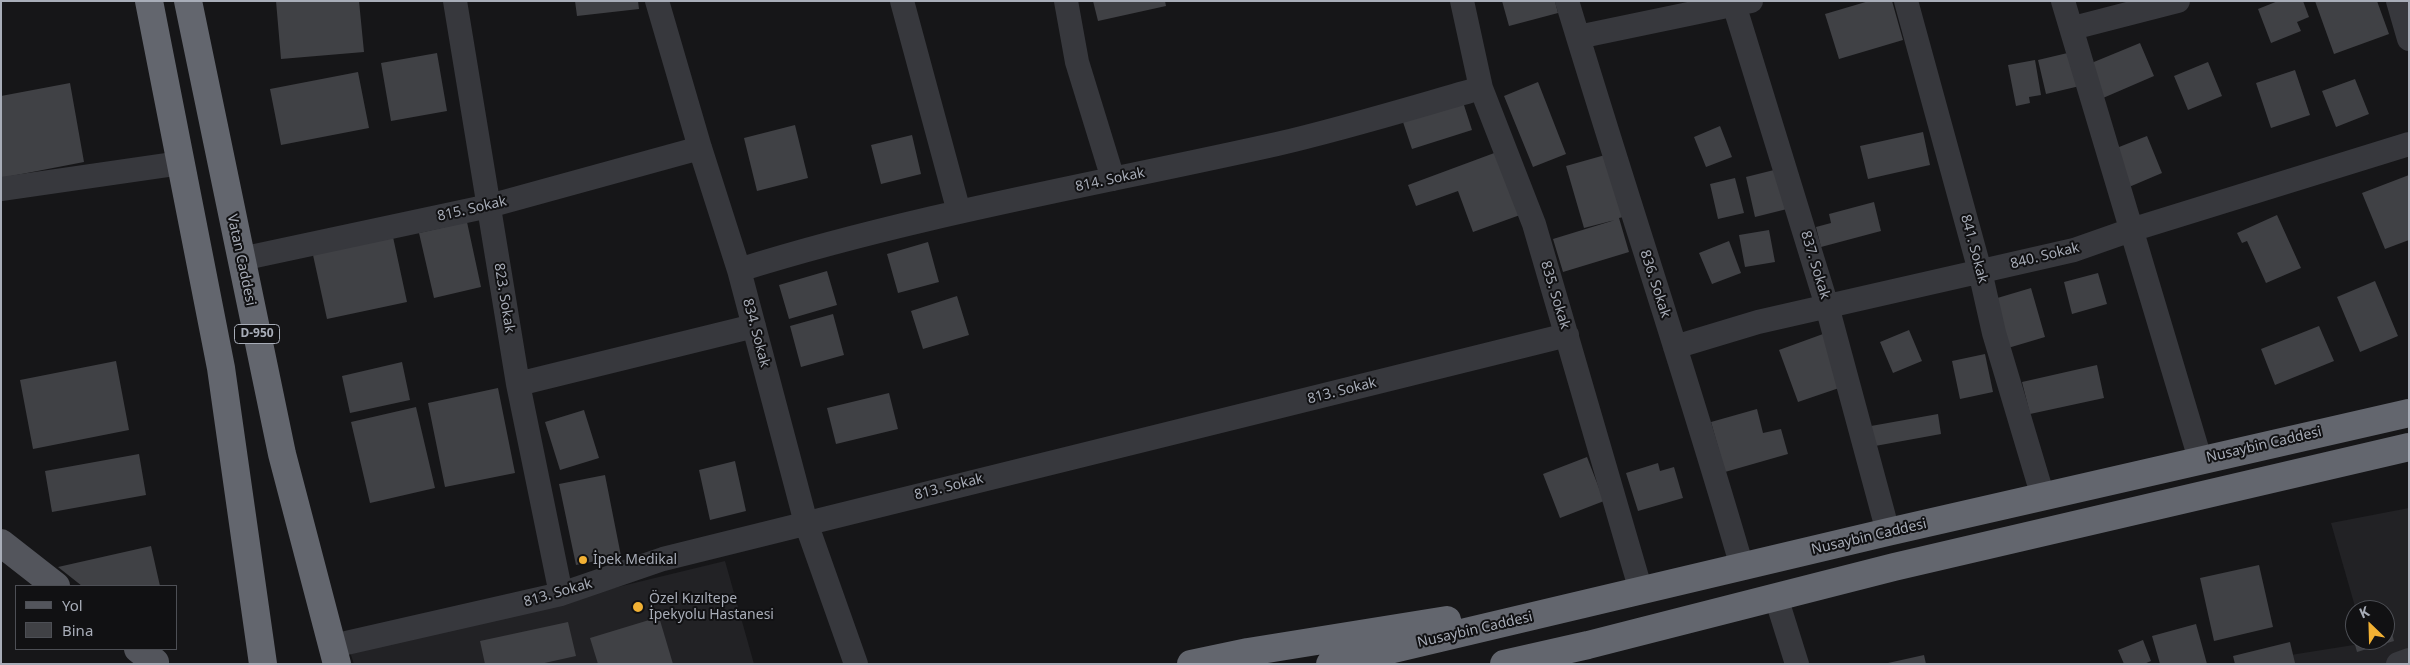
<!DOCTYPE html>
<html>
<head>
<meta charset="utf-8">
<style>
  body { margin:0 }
  #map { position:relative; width:2410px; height:665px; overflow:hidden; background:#161618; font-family:"Noto Sans",sans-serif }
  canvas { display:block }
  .frame { position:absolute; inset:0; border:2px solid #a8adb8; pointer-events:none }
  .legend { position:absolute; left:15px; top:585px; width:162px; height:65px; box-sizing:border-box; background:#111113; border:1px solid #4d4f55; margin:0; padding:6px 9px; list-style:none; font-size:15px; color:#a8adb8 }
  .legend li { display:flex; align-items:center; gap:10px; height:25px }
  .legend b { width:25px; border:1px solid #4d4f55 }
  .north { position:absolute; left:2345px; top:600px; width:50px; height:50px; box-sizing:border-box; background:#111113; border:1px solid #4d4f55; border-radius:50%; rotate:336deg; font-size:14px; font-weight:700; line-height:20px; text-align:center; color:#a8adb8 }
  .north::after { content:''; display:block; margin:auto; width:18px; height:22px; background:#f2b134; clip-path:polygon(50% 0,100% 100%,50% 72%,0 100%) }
</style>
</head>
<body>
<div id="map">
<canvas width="2410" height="665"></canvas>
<div class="frame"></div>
<ul class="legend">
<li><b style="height:6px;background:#53555c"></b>Yol</li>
<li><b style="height:14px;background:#404145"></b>Bina</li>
</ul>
<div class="north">K</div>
</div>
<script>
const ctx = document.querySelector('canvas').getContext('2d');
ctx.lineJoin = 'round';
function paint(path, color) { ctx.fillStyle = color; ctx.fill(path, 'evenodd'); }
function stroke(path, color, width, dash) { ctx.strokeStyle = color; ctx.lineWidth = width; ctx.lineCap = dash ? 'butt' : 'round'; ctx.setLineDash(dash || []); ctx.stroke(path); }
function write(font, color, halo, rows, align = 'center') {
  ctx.font = font + ' "Noto Sans",sans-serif'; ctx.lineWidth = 4; ctx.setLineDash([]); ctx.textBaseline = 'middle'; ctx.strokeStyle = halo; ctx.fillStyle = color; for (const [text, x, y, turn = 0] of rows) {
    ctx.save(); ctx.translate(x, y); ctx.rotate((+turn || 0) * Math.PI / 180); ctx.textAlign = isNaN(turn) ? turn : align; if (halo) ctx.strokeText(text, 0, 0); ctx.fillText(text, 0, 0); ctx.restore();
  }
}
paint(new Path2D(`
  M2409 508V664H2234L2385 640V610H2356L2331 523Z
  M725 561 754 664H354L350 652Z`), '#222225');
paint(new Path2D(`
  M276 1H359L364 52 281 59Z
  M575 1H638L639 9 577 16Z
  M1093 1H1165L1166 6 1098 21Z
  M1502 1H1555L1558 13 1509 26Z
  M1869 1H1892L1903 40 1839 59 1825 14Z
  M2278 1H2303L2309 17 2297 22 2301 31 2271 43 2258 9Z
  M2315 1H2377L2389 34 2334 54Z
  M2140 43 2154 76 2103 98 2089 64Z
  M2076 51 2084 85 2046 94 2038 60Z
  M437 53 447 111 391 121 381 63Z
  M2035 60 2041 95 2029 97 2030 103 2016 106 2008 65Z
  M2208 62 2222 96 2188 110 2174 76Z
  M2295 70 2310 115 2271 128 2256 83Z
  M358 72 369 128 281 145 270 89Z
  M2355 79 2369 114 2336 127 2322 91Z
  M1538 82 1566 154 1533 167 1504 96Z
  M70 83 84 162 1 178V96Z
  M1463 102 1472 130 1412 149 1403 122Z
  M795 125 808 178 757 191 744 138Z
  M1720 126 1732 157 1706 167 1694 137Z
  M1923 132 1930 165 1868 179 1860 146Z
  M912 135 921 174 881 184 871 145Z
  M2147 136 2162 173 2129 187 2114 149Z
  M1497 152 1520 215 1473 232 1458 191 1416 206 1408 185Z
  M1605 155 1623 217 1619 218 1629 252 1563 272 1553 239 1615 220 1584 228 1566 166Z
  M1778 169 1787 209 1755 217 1746 177Z
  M2409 175V240L2385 249 2362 193Z
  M1735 178 1744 213 1718 219 1710 184Z
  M1874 202 1881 231 1821 247 1816 227 1831 223 1829 214Z
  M2277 215 2301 268 2266 283 2247 241 2242 243 2237 233Z
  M467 222 481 287 434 298 419 233Z
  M1769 230 1775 262 1745 267 1739 235Z
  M393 237 407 302 327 319 313 255Z
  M1729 241 1741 273 1712 284 1699 253Z
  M928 242 939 282 898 293 887 254Z
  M827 271 837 305 789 319 779 285Z
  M2098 273 2107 304 2072 314 2064 282Z
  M2375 281 2398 336 2360 352 2337 297Z
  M2031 288 2045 337 2008 348 1994 299Z
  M957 296 969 335 923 349 911 311Z
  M833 314 844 355 801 367 790 326Z
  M2319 326 2334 361 2275 385 2261 349Z
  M1909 330 1922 361 1893 373 1880 342Z
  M1823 334 1842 387 1798 402 1779 350Z
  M1985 354 1993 392 1960 399 1952 361Z
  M116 361 129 430 33 449 20 380Z
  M402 362 410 400 350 413 342 376Z
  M2097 365 2104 398 2030 414 2022 382Z
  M498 388 515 473 445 487 428 403Z
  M889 393 898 429 836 444 827 408Z
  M416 407 435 488 370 503 351 422Z
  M1757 409 1763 433 1781 429 1788 454 1725 472 1711 422Z
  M584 410 599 458 560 470 545 422Z
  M1938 414 1941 434 1875 446 1871 426Z
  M139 454 146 495 52 512 45 471Z
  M1587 457 1604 501 1560 518 1543 474Z
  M735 461 746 511 710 520 699 470Z
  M1658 463 1660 471 1674 467 1683 498 1638 511 1626 473Z
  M605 475 621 556 576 565 559 484Z
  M151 546 160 586H82L58 567Z
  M2259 565 2273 627 2214 641 2200 578Z
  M2386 610 2394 641 2357 652 2349 622 2355 620V640H2385Z
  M659 617 673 664H598L590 638Z
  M568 622 576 656 540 664H485L480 641Z
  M2196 624 2207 664H2160L2152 636Z
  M2143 640 2151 661 2144 664H2124L2118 650Z
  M2290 642 2295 663 2235 664 2233 656Z
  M1924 655 1926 664H1888V663Z`), '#404145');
stroke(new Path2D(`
  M455 1 518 384 561 594
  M657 1 700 148 739 270 806 523 856 664
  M902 1 959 212
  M1066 1 1077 62 1113 179
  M1462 1 1481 88 1534 224 1641 591
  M1567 1C1624 190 1687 377 1742 567
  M1733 1 1827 306 1888 532
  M1906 1 1980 271 1994 333 2043 497
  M2063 1 2200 459
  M2398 1 2409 39
  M2073 28 2178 1
  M1578 37 1751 1
  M1 189 181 163
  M241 259 489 206 700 148
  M739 270C915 215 1098 184 1277 144 1346 128 1414 107 1481 88
  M1675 347 1758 322 2074 250 2131 230 2409 144
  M518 384 754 326
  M1776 597 1797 664
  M333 646 561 594 663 559 1567 335
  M2398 664 2409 660`), '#37383d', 24);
stroke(new Path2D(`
  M1 543 56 586
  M138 649 155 662`), '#53555c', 28);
stroke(new Path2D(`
  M149 1 221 368 263 664
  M188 1 282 454 337 664
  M1191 664 1248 652 1447 620
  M1330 664 1888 532 2409 413
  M1504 664 1588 645 1894 567 2409 447`), '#63666e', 28);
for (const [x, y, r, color] of [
  [583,560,5,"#f2b134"],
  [638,607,6,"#f2b134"]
]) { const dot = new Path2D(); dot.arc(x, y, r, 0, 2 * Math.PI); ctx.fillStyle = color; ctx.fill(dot); stroke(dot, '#111113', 2); }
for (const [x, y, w] of [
  [257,334,45]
]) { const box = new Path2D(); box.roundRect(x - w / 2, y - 9.5, w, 19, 4); ctx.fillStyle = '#111113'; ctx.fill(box); stroke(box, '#a8adb8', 1); }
write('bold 12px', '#a8adb8', null, [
  ["D-950",257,334]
]);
write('14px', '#a8adb8', '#111113', [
  ["814. Sokak",1110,180,-12],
  ["815. Sokak",472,209,-13],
  ["841. Sokak",1974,249,75],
  ["840. Sokak",2045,256,-14],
  ["Vatan Caddesi",241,260,78],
  ["837. Sokak",1815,265,73],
  ["836. Sokak",1655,284,72],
  ["835. Sokak",1555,295,73],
  ["823. Sokak",504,298,81],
  ["834. Sokak",756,333,75],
  ["813. Sokak",1342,391,-14],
  ["Nusaybin Caddesi",2264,445,-13],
  ["813. Sokak",949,487,-14],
  ["Nusaybin Caddesi",1869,537,-13],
  ["813. Sokak",558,593,-16],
  ["Nusaybin Caddesi",1475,630,-13]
]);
write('14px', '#a8adb8', '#111113', [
  ["İpek Medikal",593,560],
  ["Özel Kızıltepe",649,599],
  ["İpekyolu Hastanesi",649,615]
], 'left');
</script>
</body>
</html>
